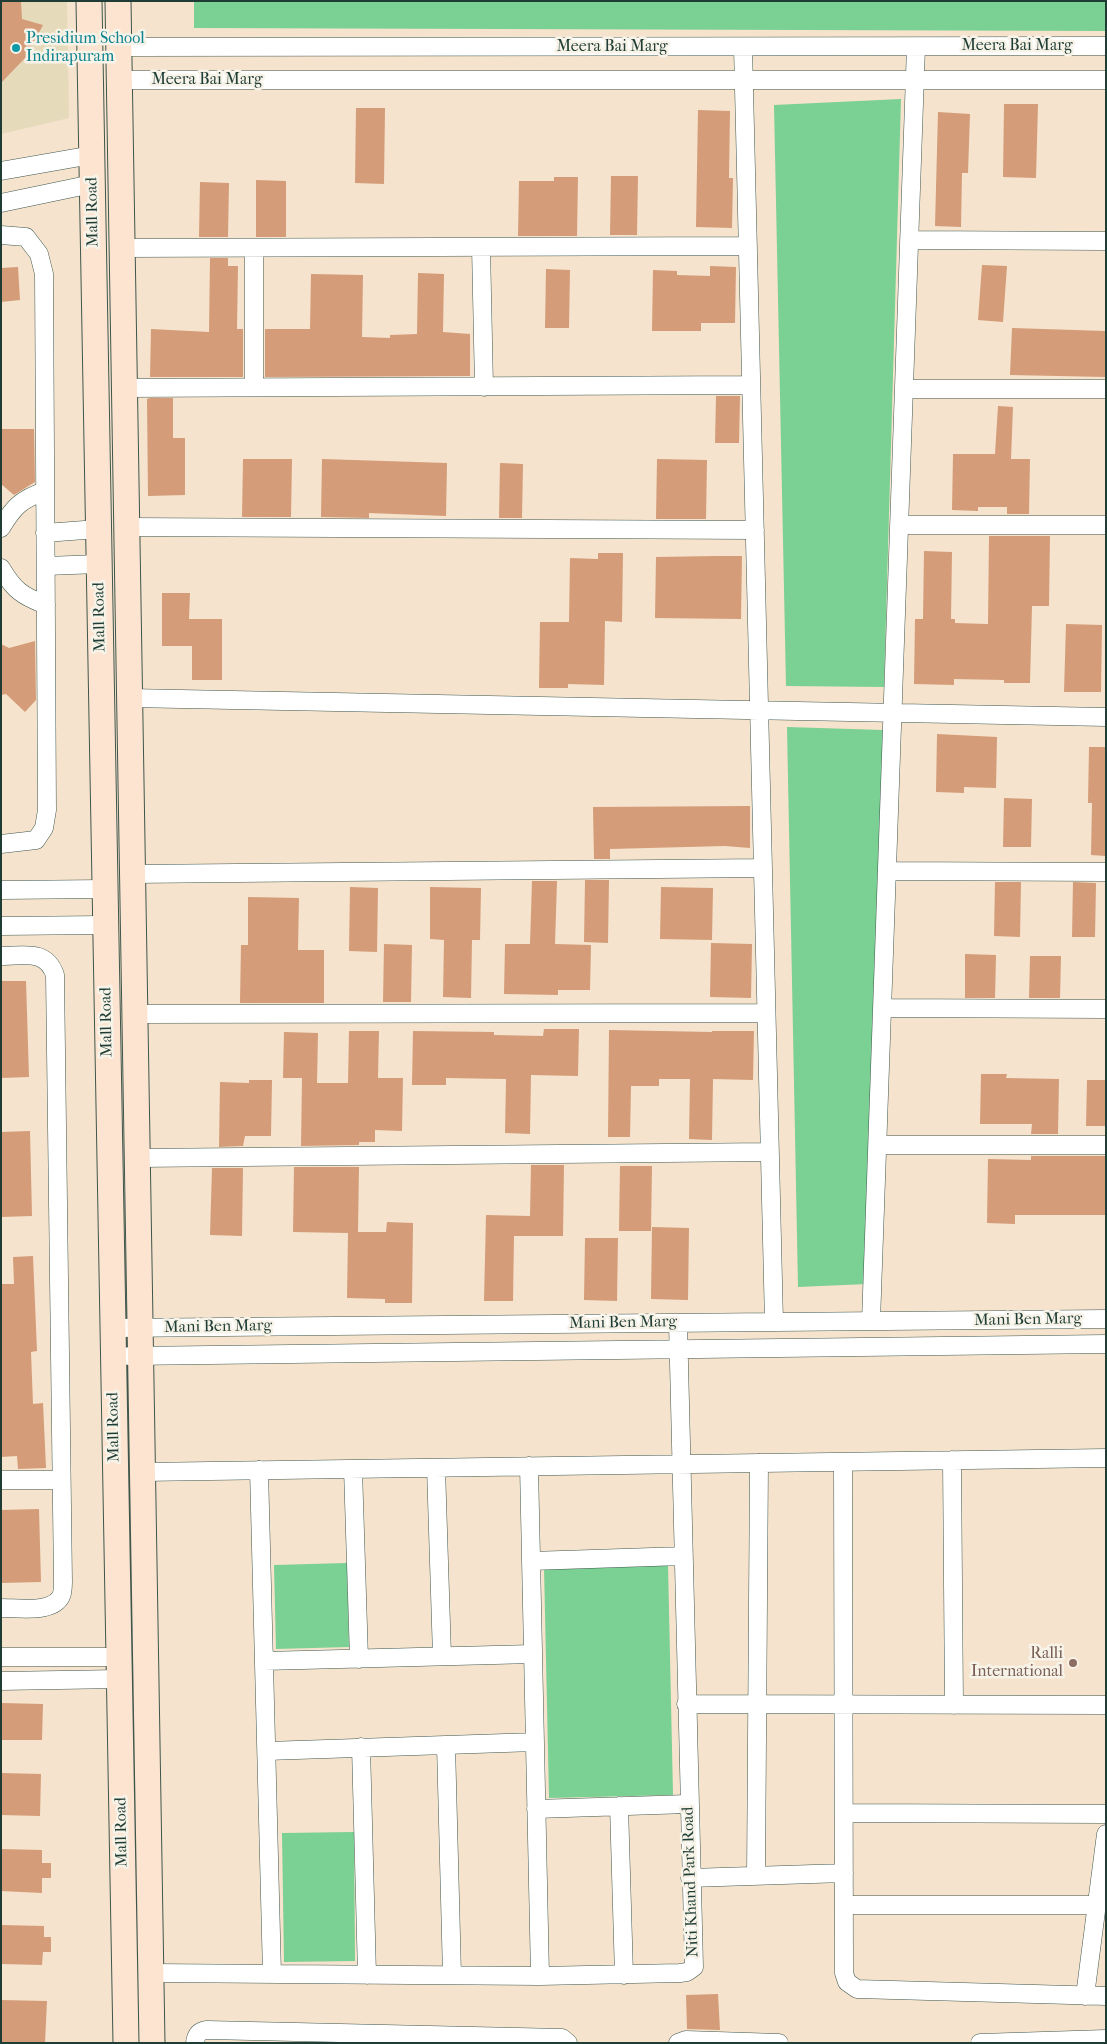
<!DOCTYPE html>
<html>
<head>
<meta charset="utf-8">
<style>
  body { margin:0 }
  #map { position:relative; width:1107px; height:2044px; overflow:hidden; background:#f5e3cd; font-family:"IM FELL French Canon",serif }
  canvas { display:block }
  .frame { position:absolute; inset:0; border:2px solid #1f3d34; pointer-events:none }
</style>
</head>
<body>
<div id="map">
<canvas width="1107" height="2044"></canvas>
<div class="frame"></div>
</div>
<script>
const ctx = document.querySelector('canvas').getContext('2d');
ctx.lineJoin = 'round';
function paint(path, color) { ctx.fillStyle = color; ctx.fill(path, 'evenodd'); }
function stroke(path, color, width, dash) { ctx.strokeStyle = color; ctx.lineWidth = width; ctx.lineCap = dash ? 'butt' : 'round'; ctx.setLineDash(dash || []); ctx.stroke(path); }
function write(font, color, halo, rows, align = 'center') {
  ctx.font = font + ' "IM FELL French Canon",serif'; ctx.lineWidth = 5; ctx.setLineDash([]); ctx.textBaseline = 'middle'; ctx.strokeStyle = halo; ctx.fillStyle = color; for (const [text, x, y, turn = 0] of rows) {
    ctx.save(); ctx.translate(x, y); ctx.rotate((+turn || 0) * Math.PI / 180); ctx.textAlign = isNaN(turn) ? turn : align; if (halo) ctx.strokeText(text, 0, 0); ctx.fillText(text, 0, 0); ctx.restore();
  }
}
paint(new Path2D(`
  M1 1H67L69 118 1 134Z`), '#e5daba');
paint(new Path2D(`
  M194 1H1106V31L194 28Z
  M901 99 884 687 786 686 774 105Z
  M787 727 883 730 867 1284 798 1287Z
  M347 1563 349 1647 276 1649 274 1565Z
  M668 1564 673 1795 549 1798 544 1567Z
  M354 1832 355 1961 284 1962 282 1833Z`), '#7bd093');
paint(new Path2D(`
  M1 1H21L22 19 43 25 26 57 1 83Z
  M1004 104H1038L1036 178 1003 177Z
  M356 108H385L384 184 355 183Z
  M698 110 730 111 729 178H733L732 228 696 227Z
  M938 112 970 114 968 173H962L961 227 935 226Z
  M611 176H638L637 235H610Z
  M554 177H578L577 236H518L519 181H554Z
  M256 180 286 181V237H256Z
  M200 182 229 183 228 237H199Z
  M210 258H228V266H238L237 329H243V377H150L151 329 209 332Z
  M982 265 1007 266 1003 322 978 320Z
  M710 266 736 267 735 323H701V331H652L653 270 677 271V275L710 276Z
  M18 267 20 300 1 302V268Z
  M546 269 570 270 569 328H545Z
  M418 273 444 274 443 332 470 334V376L265 377V329H310L311 274 363 275 362 337 390 338V335L417 334Z
  M1012 328 1106 331V377L1010 375Z
  M716 396H740L739 443H715Z
  M150 398H173V438H185V495L148 496 147 399Z
  M998 406 1013 407 1011 459H1030L1029 514H1007V507H978V511L952 510 953 454H995Z
  M1 429H34L35 482 14 495 1 484Z
  M243 459H292L291 517H242Z
  M322 459 447 463 446 516 369 513V518L321 517Z
  M657 459 707 460 706 519H656Z
  M500 463 523 464 522 518H499Z
  M989 536H1050L1049 606H1032L1030 683H1004V680L954 679V685L914 684 915 619H923L924 551 952 552 951 619H955V623L988 624Z
  M598 553H623L622 622 605 621 604 685 568 684V688H539L540 622H569L570 558 598 559Z
  M716 556H742L741 619 655 618 656 557Z
  M162 593H190L189 619H222V680H192V646H162Z
  M1066 624 1102 625 1101 692H1064Z
  M35 641 36 700 25 712 6 694 1 695V644L9 648Z
  M937 734 997 737 996 788 964 787V793L936 792Z
  M1089 747H1106V856L1091 855 1092 803H1088Z
  M1004 798 1032 799 1031 847H1003Z
  M750 806V848L725 846 610 849V859H594L593 807Z
  M585 880H609L608 943 584 942Z
  M532 881H557L555 944 591 945 590 990H558V995L504 994 505 944H530Z
  M995 882H1021L1020 937 994 936Z
  M1073 882 1096 883 1095 937H1072Z
  M350 887 378 888 377 952 349 951Z
  M430 887 481 888 480 940H472L471 998 443 997 444 940 430 939Z
  M661 887 713 888 712 940 660 939Z
  M248 897 299 898 298 950H324V1003H240L241 945H248Z
  M711 943 752 944 751 998 710 997Z
  M384 944 412 945 411 1002H383Z
  M965 954 996 955 995 998H965Z
  M1030 956H1061L1060 998H1029Z
  M1 981H26L29 1077 1 1078Z
  M544 1029H579L578 1076 531 1075 530 1134 505 1133 506 1079 446 1078V1085H412L413 1031 494 1032V1035L543 1036Z
  M609 1030 712 1032V1031H754L753 1080 713 1079 712 1140 689 1139 690 1079H659V1086H631L630 1137H608Z
  M349 1031H379L378 1078H403L402 1131 375 1130V1142H359V1145L301 1146 302 1078H283L284 1032 318 1033 317 1083H348Z
  M981 1074H1007L1006 1078 1059 1079 1058 1134H1031L1032 1124H980Z
  M249 1080H272L271 1136H245L243 1146 219 1147 220 1082 249 1083Z
  M1087 1080H1106V1126H1086Z
  M30 1131 32 1216 1 1217V1132Z
  M1031 1156H1106V1215H1015V1224L987 1223 988 1159 1031 1160Z
  M531 1165H564L563 1236H514L513 1301H484L486 1215 530 1216Z
  M620 1166H652L651 1231H619Z
  M294 1167H359L358 1232H386L387 1222 413 1223 412 1303H385V1299L347 1298 348 1233 293 1232Z
  M212 1168H243L242 1236 210 1235Z
  M652 1227 689 1228 688 1300 651 1299Z
  M585 1238H618L617 1301 584 1300Z
  M33 1256 37 1351 31 1352 33 1404 43 1403 46 1468 18 1469 17 1456 1 1457V1284H14L13 1257Z
  M39 1509 41 1582 1 1583V1510Z
  M1 1703 43 1704 42 1740H1Z
  M1 1773 41 1774 40 1816 1 1815Z
  M1 1849 42 1850V1863H51V1878H42V1893L1 1891Z
  M1 1925 44 1926V1937H51V1952H43L42 1965 1 1964Z
  M718 1994 720 2030 687 2029 686 1995Z
  M1 2000 47 2001 45 2043H1Z`), '#d49c78');
const street = new Path2D(`
  M119 47 1106 46
  M743 47 774 1322
  M119 80H1106
  M1 171 92 155
  M1 203 92 184
  M1 235 26 237 39 254 44 274 47 810 44 828 36 840 1 844
  M909 240 1106 241
  M481 247 484 387
  M122 248 748 246
  M254 248V387
  M124 388 751 385
  M904 389H1106
  M899 525H1106
  M126 527 755 530
  M1 528C14 506 22 499 45 491
  M45 533 98 529
  M46 566 99 564
  M1 568C14 590 22 596 46 605
  M129 698 1106 717
  M887 871 1106 872
  M132 874 763 868
  M1 890 104 889
  M1 926 105 925
  M1 956C25 956 46 949 55 975L63 1582C63 1587 63 1594 60 1598 50 1613 18 1608 1 1608
  M882 1008 1106 1009
  M135 1014 766 1013
  M878 1145H1106
  M137 1158 770 1152
  M871 1321 916 47
  M113 1328 1106 1319
  M129 1356 1106 1344
  M952 1460 954 1705
  M843 1462 844 1973 847 1982 857 1989 1106 1996
  M529 1466 540 1976
  M436 1468 442 1656
  M353 1469 359 1659
  M259 1470 272 1974
  M142 1472 1106 1458
  M1 1480H61
  M531 1561 683 1556
  M1 1657H119
  M264 1661 533 1654
  M1 1681 119 1679
  M686 1704 1106 1705
  M446 1745 452 1975
  M361 1747 367 1975
  M267 1751 535 1742
  M619 1806 624 1975
  M536 1809 688 1804
  M844 1813 1106 1814
  M756 1876 759 1463
  M690 1878 844 1873
  M844 1905H1097
  M151 1973 540 1976 680 1973 687 1972 694 1967 678 1323
  M1085 1996 1106 1834
  M195 2043C196 2034 199 2031 207 2030L562 2038 568 2043
  M678 2043 686 2040 779 2043
  M980 2043 1106 2039`);
const secondary = new Path2D(`
  M89 1 126 2043
  M118 1 152 2043`);
stroke(street, '#3f564b', 19);
stroke(secondary, '#3f564b', 27);
stroke(street, '#fff', 18);
stroke(secondary, '#fde4d1', 25);
for (const [x, y, r, color] of [
  [16,48,5,"#0f9aa8"],
  [1073,1663,5,"#8d6e63"]
]) { const dot = new Path2D(); dot.arc(x, y, r, 0, 2 * Math.PI); ctx.fillStyle = color; ctx.fill(dot); stroke(dot, '#f7f3e8', 2); }
write('16px', '#0d838f', '#f7f3e8', [
  ["Presidium School",26,39],
  ["Indirapuram",26,57]
], 'left');
write('16px', '#1f3d34', '#f7f3e8', [
  ["Meera Bai Marg",1017,46],
  ["Meera Bai Marg",612,47],
  ["Meera Bai Marg",207,80],
  ["Mall Road",93,212,-91],
  ["Mall Road",100,617,-91],
  ["Mall Road",107,1022,-91],
  ["Mani Ben Marg",1028,1320,-1],
  ["Mani Ben Marg",623,1323,-1],
  ["Mani Ben Marg",218,1327,-1],
  ["Mall Road",114,1427,-91],
  ["Mall Road",122,1832,-91],
  ["Niti Khand Park Road",691,1882,-92]
]);
write('16px', '#785e54', '#f7f3e8', [
  ["Ralli",1063,1654],
  ["International",1063,1672]
], 'right');
</script>
</body>
</html>
